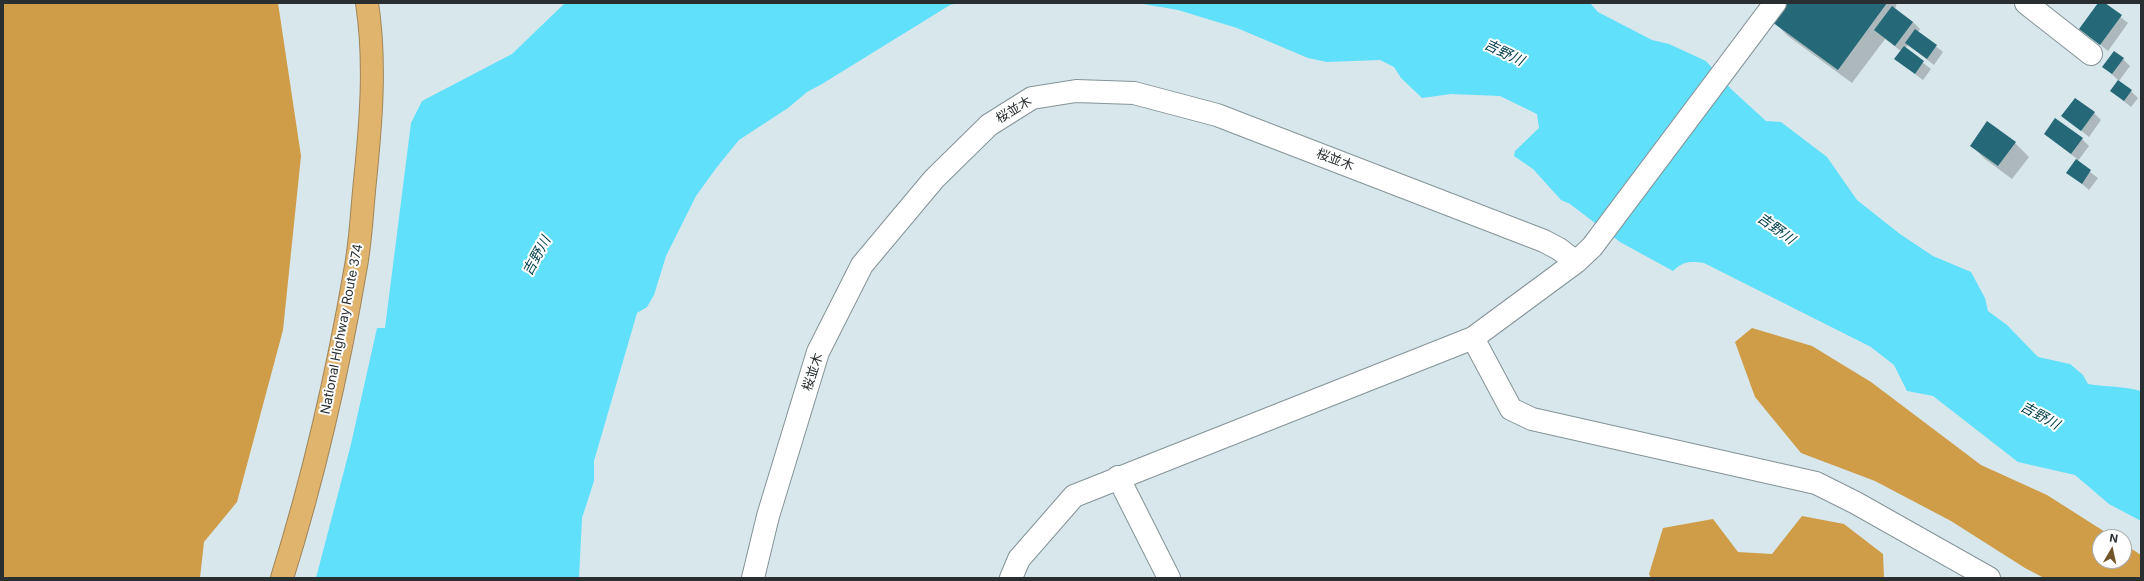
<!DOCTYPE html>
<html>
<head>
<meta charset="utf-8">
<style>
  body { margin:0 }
  #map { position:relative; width:2144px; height:581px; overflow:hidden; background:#d7e7eb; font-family:Inter,sans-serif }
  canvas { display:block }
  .frame { position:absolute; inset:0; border:4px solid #292f31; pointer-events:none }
  .north { position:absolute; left:2092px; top:529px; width:40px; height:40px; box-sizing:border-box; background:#fff; border:1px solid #a9acad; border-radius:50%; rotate:9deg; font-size:11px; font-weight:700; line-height:16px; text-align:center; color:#292f31 }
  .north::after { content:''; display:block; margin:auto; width:14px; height:18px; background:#725629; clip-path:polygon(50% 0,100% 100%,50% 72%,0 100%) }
</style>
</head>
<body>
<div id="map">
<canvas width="2144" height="581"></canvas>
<div class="frame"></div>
<div class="north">N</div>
</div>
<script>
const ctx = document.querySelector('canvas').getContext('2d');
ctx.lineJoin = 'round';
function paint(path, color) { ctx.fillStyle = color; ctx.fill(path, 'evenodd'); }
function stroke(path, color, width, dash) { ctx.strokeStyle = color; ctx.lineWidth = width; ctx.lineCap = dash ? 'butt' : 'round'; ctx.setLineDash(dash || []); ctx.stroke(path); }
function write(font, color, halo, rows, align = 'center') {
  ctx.font = font + ' Inter,"Noto Sans JP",sans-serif'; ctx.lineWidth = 4; ctx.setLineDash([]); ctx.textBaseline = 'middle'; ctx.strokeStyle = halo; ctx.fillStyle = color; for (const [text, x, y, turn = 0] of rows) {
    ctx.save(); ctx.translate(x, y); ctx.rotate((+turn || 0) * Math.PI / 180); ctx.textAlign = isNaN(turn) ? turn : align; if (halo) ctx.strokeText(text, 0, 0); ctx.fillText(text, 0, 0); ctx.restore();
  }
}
paint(new Path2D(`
  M3 3H278L301 156 283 330 237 502 204 542 200 578H3Z
  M1752 328 1812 346 1871 382 1981 465 2047 495 2113 537H2100V561H2124V544L2141 555V578H2044L2025 568 1951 521 1875 481 1801 453 1755 397 1735 342Z
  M1802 516 1844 524 1883 554 1884 578H1651L1649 574 1663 528 1713 519 1738 552 1772 554Z`), '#cf9c48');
paint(new Path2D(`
  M565 3H958L950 5 822 84 807 92 788 108 739 140 717 167 696 196 666 256 654 295 647 307 637 313 594 461V481L582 518 579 578H316L351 444 377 328H385L411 123 422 101 512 54Z
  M1137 3H1590L1598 12 1652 40 1669 44 1706 61 1731 89 1766 121 1781 122 1827 157 1857 200 1900 234 1933 256 1971 272 1985 298 1988 311 2007 325 2038 357 2070 364 2083 375 2088 384C2106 387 2124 386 2141 391V521L2109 504 2075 475 2018 462 1933 396 1907 391 1894 365 1871 347 1704 263C1690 261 1683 261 1673 271L1620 242 1570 204 1561 200 1533 169 1514 156 1515 151 1539 128 1537 114 1500 96 1451 94 1422 98 1401 78 1394 67 1380 60 1327 62 1308 58 1237 28 1178 10Z`), '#61e0fc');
paint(new Path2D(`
  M1788 3H1897L1895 9 1913 22 1920 29 1918 32 1943 52 1934 65 1908 45 1905 49 1931 69 1923 80 1895 59 1901 51 1885 39 1852 83 1788 36 1774 22Z
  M2099 3H2103L2128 23 2108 51 2080 29Z
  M2123 59 2130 66 2119 81 2104 67Z
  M2111 91H2131L2138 98 2131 107Z
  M2094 113 2101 120 2089 137 2063 116Z
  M2045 134 2082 139 2089 146 2077 162 2098 178 2089 190 2068 172 2077 159Z
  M2015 143 2029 157 2012 179 1985 159 1971 145Z`), '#0003');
paint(new Path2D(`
  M1786 3H1887L1838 70 1772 22Z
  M2098 3H2105L2122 15 2100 45 2079 29Z
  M1892 6 1913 22 1895 46 1874 30Z
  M1915 29 1937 45 1927 59 1905 43Z
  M1904 46 1924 61 1915 74 1894 59Z
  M2114 51 2124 58 2112 74 2102 67Z
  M2118 80 2132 90 2124 101 2110 91Z
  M2075 98 2095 112 2081 131 2061 116Z
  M2055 118 2083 138 2071 154 2044 134Z
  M1987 121 2016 142 1998 166 1970 146Z
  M2076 159 2091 170 2082 184 2066 173Z`), '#256978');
const street = new Path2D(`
  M2026 3 2091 54
  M1473 338 1511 409 1532 419 1816 483 1856 503 1989 578
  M1118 477 1169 578
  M753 578 768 516 818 352 862 265 934 179 989 125 1032 98 1076 91 1134 93 1217 115 1544 241 1559 249 1576 262
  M1011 578 1019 559 1074 496 1473 338 1576 262 1592 247 1775 3`);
const highway = new Path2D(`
  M282 578C314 476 338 371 356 266 361 238 362 209 365 181 371 122 376 62 367 3`);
stroke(street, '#849396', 24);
stroke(highway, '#a18559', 24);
stroke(street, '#fff', 22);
stroke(highway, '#e1b46e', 22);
write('13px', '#292f31', '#fff', [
  ["桜並木",1014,110,-31],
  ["桜並木",1335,160,21],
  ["National Highway Route 374",342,329,-79],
  ["桜並木",813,372,-72]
]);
write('italic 14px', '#03404c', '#fff', [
  ["吉野川",1504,53,26],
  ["吉野川",1776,229,36],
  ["吉野川",537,256,-61],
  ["吉野川",2040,416,29]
]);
</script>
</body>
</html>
